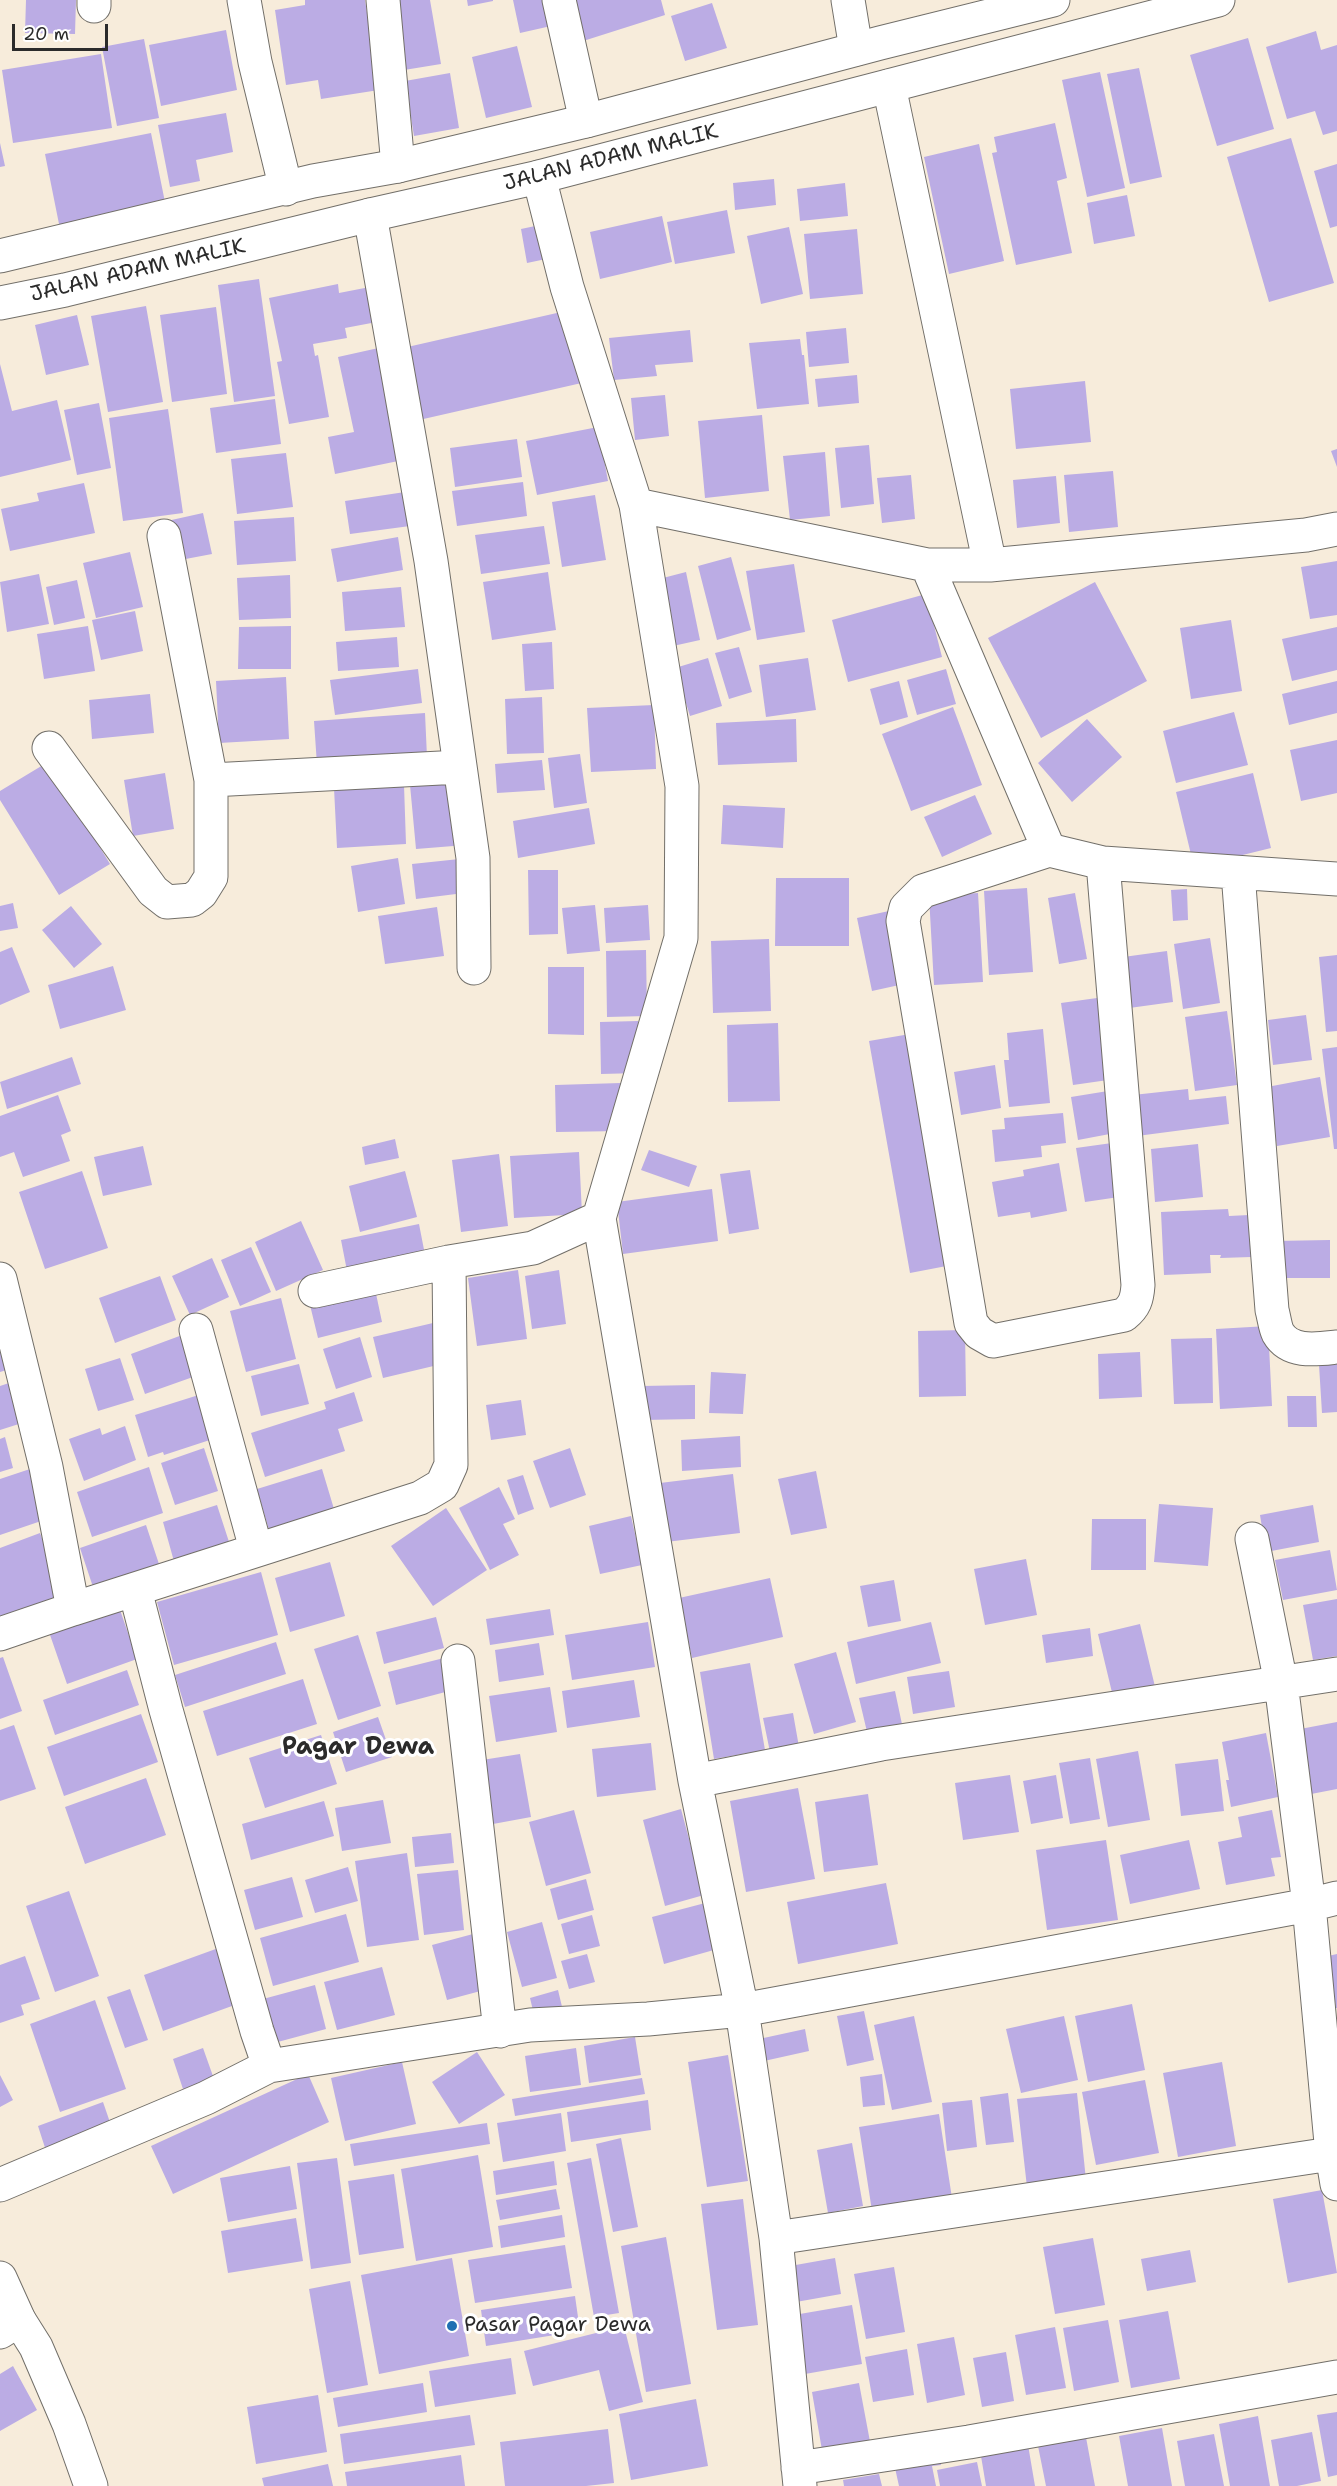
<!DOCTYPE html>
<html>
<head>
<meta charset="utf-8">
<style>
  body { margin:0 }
  #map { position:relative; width:1337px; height:2486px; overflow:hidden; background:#f7ecdb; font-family:"Shantell Sans",sans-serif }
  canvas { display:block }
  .scale { position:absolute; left:12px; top:24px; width:96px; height:27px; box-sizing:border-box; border:3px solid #2b2b2b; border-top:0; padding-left:8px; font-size:18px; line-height:21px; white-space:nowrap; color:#2b2b2b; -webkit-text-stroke:4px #fff; paint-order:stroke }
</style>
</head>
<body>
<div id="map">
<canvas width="1337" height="2486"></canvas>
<div class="scale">20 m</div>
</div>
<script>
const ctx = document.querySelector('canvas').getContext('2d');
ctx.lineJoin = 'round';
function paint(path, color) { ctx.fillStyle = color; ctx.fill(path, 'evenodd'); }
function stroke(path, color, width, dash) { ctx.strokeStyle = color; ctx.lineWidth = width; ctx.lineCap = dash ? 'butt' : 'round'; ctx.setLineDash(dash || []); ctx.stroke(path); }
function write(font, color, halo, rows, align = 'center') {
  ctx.font = font + ' "Shantell Sans",sans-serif'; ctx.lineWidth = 6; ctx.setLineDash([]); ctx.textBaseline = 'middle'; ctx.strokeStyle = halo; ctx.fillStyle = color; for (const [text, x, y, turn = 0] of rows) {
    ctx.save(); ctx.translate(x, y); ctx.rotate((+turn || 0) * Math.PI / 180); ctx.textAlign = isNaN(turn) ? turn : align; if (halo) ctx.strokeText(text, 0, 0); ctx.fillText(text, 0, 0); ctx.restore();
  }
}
paint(new Path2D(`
  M26 0H76L75 34 25 33Z
  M305 0H365L379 90 321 99 318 80 286 85 275 10 305 5Z
  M400 0H430L441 64 398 71 386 3Z
  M467 0H493V1L468 6Z
  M513 0H546L551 26 520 33Z
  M567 0H661L665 15 580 42Z
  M712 3 727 48 685 61 671 16Z
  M226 30 237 90 161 106 149 45Z
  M1316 31 1321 50 1337 45V131L1323 135 1315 111 1287 119 1266 47Z
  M1248 38 1274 129 1217 146 1190 55Z
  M144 39 159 118 117 126 102 47Z
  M517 46 532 107 486 118 472 57Z
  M101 54 112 128 13 143 2 70Z
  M1139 68 1162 177 1130 184 1107 74Z
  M1100 72 1125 188 1087 197 1062 80Z
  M450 73 459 128 414 136 405 81Z
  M226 113 233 152 196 160 200 181 170 187 158 125Z
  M1055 123 1067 178 1057 181 1072 253 1016 265 992 153 997 152 994 137Z
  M151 133 167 212 61 234 45 154Z
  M1291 138 1334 283 1269 302 1227 157Z
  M0 143 5 166 0 167Z
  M979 144 1004 261 949 274 924 157Z
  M1337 164V226L1330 228 1314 171Z
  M774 179 776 205 735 210 733 183Z
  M845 183 848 216 800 221 797 189Z
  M1127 195 1135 236 1094 244 1087 203Z
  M727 210 735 253 675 264 667 222Z
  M662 216 672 262 600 279 590 232Z
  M540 225 546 259 527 263 521 229Z
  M789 227 803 294 761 304 747 236Z
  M857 229 863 294 810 299 804 234Z
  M259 279 275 396 234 402 218 285Z
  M338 284 339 293 375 286 382 321 345 328 347 338 313 344 315 356 318 355 329 417 289 424 277 362 282 361 269 298Z
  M146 306 163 402 108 412 91 316Z
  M216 307 227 394 172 402 160 315Z
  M570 310 586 382 419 420 403 348Z
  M77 315 89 365 46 375 35 325Z
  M846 328 849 363 809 367 806 332Z
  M690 330 693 362 655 365 657 376 614 380 609 338Z
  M800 339 802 355H804L809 404 757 409 749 343Z
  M383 347 408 459 335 474 328 437 354 432 338 357Z
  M0 364 12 411 57 400 71 460 0 477Z
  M857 375 859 403 818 407 815 379Z
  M1085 381 1091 442 1016 449 1010 389Z
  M665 395 669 436 635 440 631 398Z
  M275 399 281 444 216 453 210 408Z
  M99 403 111 468 77 475 64 410Z
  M168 409 183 513 123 521 109 418Z
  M762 415 769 491 705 498 698 421Z
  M598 427 608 481 537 495 526 441Z
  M517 439 522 477 455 487 450 448Z
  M869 445 874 504 841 508 835 448Z
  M1337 449V467L1331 451Z
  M825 452 830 516 790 520 783 456Z
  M286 453 293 507 237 514 231 459Z
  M1113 471 1118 527 1069 532 1064 475Z
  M911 475 915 519 882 523 877 478Z
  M1056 476 1060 523 1017 528 1013 480Z
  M523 482 527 516 457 526 452 491Z
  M84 483 95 533 10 551 1 509 39 501 37 493Z
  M405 492 410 526 350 534 345 501Z
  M595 495 606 560 562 567 552 502Z
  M203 513 212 554 175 561 167 521Z
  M294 517 296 561 237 565 234 521Z
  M544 526 550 564 481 574 475 535Z
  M398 537 403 570 337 582 331 549Z
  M130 552 143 607 96 618 83 563Z
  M731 557 751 630 717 640 698 566Z
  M1337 561V615L1310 619 1301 567Z
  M794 564 805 632 757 640 746 571Z
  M548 572 556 630 492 640 483 582Z
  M686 572 700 640 673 646 659 579Z
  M39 574 49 624 7 632 0 582Z
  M290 575 291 618 239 620 237 578Z
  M77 580 85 618 54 625 46 587Z
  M1095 582 1147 681 1041 738 988 638Z
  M401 587 405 627 345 631 342 592Z
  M926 594 942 657 848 682 832 620Z
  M135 611 143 651 101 660 92 620Z
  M1231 620 1242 691 1191 699 1180 628Z
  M88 626 95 671 44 679 37 634Z
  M291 626V669H238L239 627Z
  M1337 627V670L1292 681 1282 639Z
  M397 637 399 667 338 671 336 642Z
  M552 642 554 689 525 691 522 644Z
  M739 647 752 692 729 699 715 653Z
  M708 658 722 706 690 716 675 668Z
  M808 658 816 710 766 717 759 665Z
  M418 669 422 703 335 715 330 680Z
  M946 669 956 704 917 715 907 680Z
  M286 677 289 739 219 743 216 681Z
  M899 681 908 717 880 725 870 689Z
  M1337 681V713L1289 725 1282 694Z
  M150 694 154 733 92 739 89 700Z
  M542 697 544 753 507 754 505 699Z
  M654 705 656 769 591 772 587 708Z
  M953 707 982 785 911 811 882 734Z
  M1234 712 1248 765 1176 783 1163 731Z
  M425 713 427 757 317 765 314 721Z
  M796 719 797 762 718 765 716 723Z
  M1087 719 1122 757 1072 802 1038 763Z
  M1337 740V793L1301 801 1290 750Z
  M580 754 587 803 554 808 548 758Z
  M542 760 545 790 497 793 495 764Z
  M48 762 110 864 59 895 0 800V791Z
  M165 773 174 829 133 836 124 780Z
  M1253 773 1271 848 1194 867 1176 792Z
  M460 779 466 845 416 849 410 785Z
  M404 785 406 844 337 848 334 788Z
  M975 795 992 834 942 857 924 817Z
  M723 805 785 808 783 848 721 844Z
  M589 808 595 844 518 858 513 821Z
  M398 858 405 904 358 912 351 866Z
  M469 858 472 892 416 899 412 864Z
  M528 870H558V934L529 935Z
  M776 878H849V946H775Z
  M1027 888 1033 972 989 975 984 891Z
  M1187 889 1188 920 1173 921 1171 890Z
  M978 893 983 982 934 985 929 896Z
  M1075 893 1087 959 1059 964 1048 898Z
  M13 903 18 928 0 931V906Z
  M595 905 600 951 567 954 562 908Z
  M648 905 650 940 606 943 604 908Z
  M71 906 102 944 74 968 42 930Z
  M437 907 444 956 385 964 378 916Z
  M898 909 913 982 872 991 857 918Z
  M1210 938 1220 1003 1183 1009 1174 944Z
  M769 939 771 1011 713 1013 711 941Z
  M12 947 30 992 0 1005V952Z
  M646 950 647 1016 607 1017 606 951Z
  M1167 951 1173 1002 1122 1009 1116 958Z
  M1337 955V1031L1326 1032 1319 957Z
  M113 966 126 1010 60 1029 48 985Z
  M548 967H584V1035L548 1034Z
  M1097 998 1108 1080 1073 1085 1061 1003Z
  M1227 1011 1237 1085 1195 1091 1185 1017Z
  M1306 1015 1312 1060 1273 1065 1268 1020Z
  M638 1021 639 1073 601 1074 600 1022Z
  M778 1023 780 1101 728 1102 727 1025Z
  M1043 1029 1050 1103 1009 1107 1004 1060H1009L1007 1033Z
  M916 1033 957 1264 910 1273 869 1041Z
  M1337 1047V1149H1334L1322 1049Z
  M72 1057 81 1084 7 1109 0 1082Z
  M995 1065 1001 1108 961 1115 954 1072Z
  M1320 1077 1330 1137 1277 1146 1267 1087Z
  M621 1083 622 1131 556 1132 555 1085Z
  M1188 1089 1189 1100 1226 1096 1229 1124 1137 1136 1133 1095Z
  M1108 1091 1115 1133 1078 1140 1071 1097Z
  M58 1095 71 1131 61 1135 70 1161 23 1177 14 1152 0 1157V1116Z
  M1063 1113 1066 1143 1041 1146 1042 1157 995 1162 992 1130 1005 1129 1004 1118Z
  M395 1139 399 1158 365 1165 362 1147Z
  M1112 1143 1119 1197 1085 1202 1076 1148Z
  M1198 1144 1203 1197 1155 1202 1151 1149Z
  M143 1146 152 1185 103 1196 94 1157Z
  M649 1150 697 1166 689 1187 641 1170Z
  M579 1152 582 1214 514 1218 510 1156Z
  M499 1154 508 1226 461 1232 452 1160Z
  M1059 1163 1067 1211 1031 1218 1030 1212 998 1217 992 1182 1024 1176 1023 1170Z
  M750 1170 759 1229 729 1234 720 1174Z
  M82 1171 108 1248 45 1269 19 1192Z
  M405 1171 417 1217 360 1232 349 1186Z
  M712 1189 718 1241 623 1254 617 1202Z
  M1228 1209 1229 1216 1249 1215 1251 1257 1220 1258 1221 1255H1210L1211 1273 1164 1275 1161 1212Z
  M301 1221 323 1270 276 1291 255 1242Z
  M419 1224 427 1265 349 1281 341 1240Z
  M1330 1240V1278H1274V1241Z
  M251 1247 271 1292 240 1306 221 1260Z
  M212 1258 229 1297 190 1315 172 1276Z
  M518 1270 527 1339 477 1346 468 1278Z
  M559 1270 566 1324 532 1329 525 1276Z
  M160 1276 176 1320 115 1343 99 1298Z
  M375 1289 382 1322 318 1338 310 1305Z
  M281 1298 296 1359 246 1372 230 1311Z
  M433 1323 442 1364 383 1378 373 1337Z
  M1268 1326 1272 1406 1220 1409 1216 1329Z
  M965 1330 966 1396 919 1397 918 1331Z
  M193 1331 207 1372 145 1394 131 1354Z
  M360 1337 372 1377 336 1389 323 1349Z
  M1212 1338 1213 1403 1174 1404 1171 1339Z
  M0 1340 13 1368 0 1372Z
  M1140 1352 1142 1397 1099 1399 1098 1354Z
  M120 1358 134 1400 98 1411 85 1369Z
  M299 1364 309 1404 261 1416 251 1376Z
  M1337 1364V1412L1322 1413 1319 1365Z
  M711 1372 746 1374 743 1414 709 1413Z
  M9 1383 22 1423 0 1430V1386Z
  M695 1385V1419L643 1420 642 1386Z
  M354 1392 363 1421 338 1429 345 1451 265 1477 251 1433 326 1409 324 1402Z
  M205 1393 219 1437 164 1455 163 1452 148 1457 135 1415Z
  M1287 1396H1316L1317 1427H1288Z
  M521 1400 526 1435 491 1440 486 1405Z
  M125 1426 136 1460 84 1481 69 1439 100 1428 102 1435Z
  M740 1436 741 1467 682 1471 681 1440Z
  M5 1437 13 1468 0 1472V1439Z
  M204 1448 218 1491 175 1505 161 1463Z
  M570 1448 586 1495 550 1508 533 1461Z
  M149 1467 163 1513 92 1537 77 1492Z
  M30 1469 47 1519 0 1535V1479Z
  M322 1469 334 1509 269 1530 257 1489Z
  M816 1471 827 1528 791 1535 778 1479Z
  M733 1474 740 1533 666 1542 660 1483Z
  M523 1475 534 1509 518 1515 507 1480Z
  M499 1487 515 1519 503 1524 519 1555 490 1570 459 1508Z
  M1159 1504 1213 1508 1208 1566 1154 1562Z
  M217 1505 231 1548 175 1565 163 1522Z
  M1313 1505 1319 1542 1266 1552 1260 1515Z
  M446 1508 487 1570 433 1606 391 1546Z
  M631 1516 642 1565 600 1574 589 1526Z
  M1092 1519H1146V1570H1091Z
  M146 1525 161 1570 95 1593 80 1548Z
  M40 1533 66 1602 0 1617V1548Z
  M1330 1550 1337 1590 1283 1600 1275 1560Z
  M1026 1559 1037 1615 985 1625 974 1569Z
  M330 1562 345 1616 290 1632 275 1578Z
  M261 1572 278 1635 174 1665 157 1602Z
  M770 1578 783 1637 692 1658 679 1598Z
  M894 1580 901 1621 868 1627 860 1586Z
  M1337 1599V1656L1313 1660 1303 1605Z
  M119 1607 137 1659 67 1684 49 1632Z
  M550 1609 554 1635 490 1645 486 1619Z
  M436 1617 444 1648 384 1664 376 1632Z
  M648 1622 655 1667 572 1680 565 1635Z
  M931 1622 941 1663 856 1684 847 1642Z
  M1140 1624 1157 1695 1115 1705 1098 1634Z
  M1090 1628 1093 1656 1046 1663 1042 1635Z
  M358 1635 381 1706 338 1720 314 1649Z
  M276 1642 286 1674 185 1707 175 1675Z
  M539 1643 544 1675 499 1682 495 1650Z
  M836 1652 856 1722 814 1734 794 1664Z
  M3 1657 22 1711 0 1719V1658Z
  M444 1658 453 1690 396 1705 388 1672Z
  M750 1663 765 1750 714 1759 700 1672Z
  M127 1670 139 1705 55 1735 43 1700Z
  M949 1671 955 1707 913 1714 907 1677Z
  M303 1679 317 1724 217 1756 203 1711Z
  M634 1680 640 1717 567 1728 562 1691Z
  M550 1687 557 1732 496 1742 489 1696Z
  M895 1691 903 1729 868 1736 859 1698Z
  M793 1713 799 1747 770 1752 763 1718Z
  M141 1714 158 1762 64 1796 47 1747Z
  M378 1717 392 1757 346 1772 333 1732Z
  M1337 1722V1789L1306 1795 1295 1730Z
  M14 1725 36 1789 0 1801V1730Z
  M1266 1733 1278 1797 1231 1807 1226 1780H1229L1222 1742Z
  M321 1735 337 1784 265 1808 249 1758Z
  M651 1743 656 1790 597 1797 592 1749Z
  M1138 1751 1150 1820 1108 1827 1096 1759Z
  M520 1754 531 1817 493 1824 482 1760Z
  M1090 1758 1100 1819 1070 1824 1059 1763Z
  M1218 1759 1224 1811 1181 1816 1175 1764Z
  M1010 1775 1019 1832 963 1840 955 1783Z
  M1056 1775 1063 1818 1031 1824 1023 1781Z
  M146 1778 166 1835 85 1864 65 1807Z
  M798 1788 815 1879 746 1892 730 1801Z
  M868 1794 878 1865 824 1872 815 1802Z
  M383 1800 391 1843 342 1851 335 1808Z
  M324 1801 334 1836 251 1860 242 1824Z
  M681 1809 704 1895 665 1906 643 1820Z
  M574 1810 591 1873 546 1886 529 1822Z
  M1272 1810 1281 1857 1271 1858 1275 1876 1226 1885 1218 1842 1242 1837 1238 1817Z
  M451 1833 454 1863 415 1867 412 1837Z
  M1106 1840 1118 1920 1047 1930 1036 1850Z
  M1189 1840 1200 1889 1130 1904 1120 1855Z
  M407 1853 419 1940 367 1947 355 1861Z
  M348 1867 358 1901 315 1913 305 1880Z
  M458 1870 464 1930 424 1935 417 1874Z
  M292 1877 303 1917 255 1930 244 1890Z
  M586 1879 594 1910 558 1920 550 1889Z
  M886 1883 898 1944 798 1964 787 1902Z
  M69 1891 99 1976 55 1992 26 1906Z
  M709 1902 721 1948 664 1964 652 1917Z
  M346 1914 359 1962 273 1986 260 1938Z
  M592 1915 600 1946 569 1954 561 1924Z
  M542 1922 557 1978 522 1987 507 1932Z
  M473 1934 488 1989 447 2000 432 1945Z
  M224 1946 243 2002 163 2031 144 1975Z
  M587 1954 595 1982 569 1989 561 1961Z
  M1337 1954V2008H1336L1328 1956Z
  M25 1956 40 1999 21 2005 24 2015 0 2023V1965Z
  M382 1967 395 2015 337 2030 324 1982Z
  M315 1985 326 2029 274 2043 263 1999Z
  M130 1989 148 2040 125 2048 107 1997Z
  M558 1990 564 2015 536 2023 530 1998Z
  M95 2000 126 2089 60 2112 30 2024Z
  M1132 2004 1145 2070 1088 2082 1075 2016Z
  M864 2011 874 2060 847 2066 837 2016Z
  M914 2016 932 2102 892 2110 874 2025Z
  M1064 2016 1078 2080 1021 2093 1006 2029Z
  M805 2029 809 2051 764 2061 759 2039Z
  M635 2037 641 2075 589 2083 584 2046Z
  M203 2048 214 2079 183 2089 173 2059Z
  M576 2048 581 2085 530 2092 525 2056Z
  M477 2052 505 2095 459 2124 432 2082Z
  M728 2055 748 2181 707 2187 688 2062Z
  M402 2062 416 2124 345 2141 331 2078Z
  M1222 2062 1236 2146 1178 2157 1163 2073Z
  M308 2074 329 2122 173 2194 151 2146Z
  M882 2074 885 2105 863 2107 860 2077Z
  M0 2075 13 2100 0 2107Z
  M642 2078 645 2094 515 2116 512 2099Z
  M1145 2080 1159 2153 1096 2165 1082 2092Z
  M1008 2093 1014 2142 986 2145 980 2097Z
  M1077 2093 1086 2180 1027 2187 1017 2099Z
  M648 2100 651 2130 571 2142 567 2112Z
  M972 2100 977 2147 947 2151 942 2103Z
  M103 2102 114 2134 48 2157 38 2126Z
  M561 2113 566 2151 503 2162 497 2123Z
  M939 2114 952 2198 872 2211 859 2127Z
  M487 2123 490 2144 354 2166 350 2144Z
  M621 2138 638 2227 613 2232 596 2144Z
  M852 2143 863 2206 828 2213 817 2150Z
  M478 2155 493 2247 416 2261 401 2169Z
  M337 2158 351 2263 311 2269 297 2163Z
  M591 2158 619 2313 594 2317 567 2163Z
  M554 2161 557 2185 496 2195 493 2171Z
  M290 2166 297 2209 228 2222 220 2178Z
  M394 2174 404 2248 359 2255 348 2181Z
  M556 2189 560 2209 500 2220 496 2200Z
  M1322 2190 1337 2273 1288 2283 1273 2199Z
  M743 2199 758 2325 717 2330 701 2204Z
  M562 2215 565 2237 501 2248 498 2226Z
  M296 2218 303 2261 228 2273 221 2231Z
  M666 2237 691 2384 646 2392 621 2246Z
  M1093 2238 1105 2305 1055 2314 1043 2247Z
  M565 2245 572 2288 475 2303 468 2260Z
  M1190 2250 1196 2282 1147 2291 1141 2259Z
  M452 2258 469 2356 379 2374 361 2275Z
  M835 2258 841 2294 796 2302 790 2266Z
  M894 2267 905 2332 866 2339 854 2274Z
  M350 2281 368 2385 327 2393 309 2289Z
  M575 2296 580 2331 486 2346 481 2310Z
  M852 2305 862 2364 805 2374 794 2315Z
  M1168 2311 1180 2379 1131 2388 1119 2320Z
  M1108 2320 1119 2382 1074 2391 1063 2328Z
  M624 2326 643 2402 609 2411 599 2370 533 2386 524 2351Z
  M1055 2327 1066 2388 1026 2395 1015 2335Z
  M954 2337 965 2395 927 2403 917 2344Z
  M907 2349 914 2395 873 2402 865 2357Z
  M1006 2352 1014 2401 982 2407 973 2358Z
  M511 2358 516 2394 435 2407 429 2371Z
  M13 2366 37 2410 0 2431V2374Z
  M423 2383 427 2412 338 2427 333 2398Z
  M859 2383 871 2447 823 2456 812 2392Z
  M318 2395 327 2452 256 2464 247 2407Z
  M696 2399 708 2466 631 2480 619 2414Z
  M1337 2412V2475L1328 2477 1317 2415Z
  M470 2415 475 2445 344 2464 340 2434Z
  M1258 2416 1270 2486H1230L1219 2424Z
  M1162 2428 1172 2486H1128L1119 2436Z
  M608 2429 614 2483 586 2486H505L500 2442Z
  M1085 2432 1095 2486H1046L1037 2441Z
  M1312 2432 1321 2481 1297 2486H1279L1271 2440Z
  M1026 2433 1035 2486H986L981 2456Z
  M1214 2434 1224 2486H1185L1177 2441Z
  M938 2449 941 2465 932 2466 936 2486H899L893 2459Z
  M461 2455 465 2486H347L345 2472Z
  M977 2462 982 2486H940L937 2470Z
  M328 2464 333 2486H264L262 2478Z
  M879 2474 882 2486H844L843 2480Z`), '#bbace4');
const street = new Path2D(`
  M94 0V6
  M244 0 255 62 286 189
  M383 0 398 166
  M559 0 586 121
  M848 0 856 49
  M889 86 990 565
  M539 177 567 287 636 505 682 786 681 938 599 1218 695 1781 742 2010 776 2238 800 2486
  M370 215 431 561 473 858 474 968
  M636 505 927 565 1049 850 1103 863 1138 1285C1137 1299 1135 1306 1124 1315L993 1341 979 1333 971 1323 903 921 906 908 923 891 1049 850
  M164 536 211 780
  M927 565H990L1306 535 1337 529
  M49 748 153 891 167 902 192 900 201 893 211 877V780L460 767
  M1103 863 1337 879
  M1238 873 1272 1310C1274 1317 1275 1327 1278 1333 1290 1354 1318 1349 1337 1347
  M0 1279 46 1467 73 1609 0 1634
  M315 1291 449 1262 533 1248 599 1218
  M196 1330 256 1549
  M1252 1539 1281 1683 1309 1905 1332 2154 1337 2184
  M73 1609 420 1498 442 1485 451 1465 449 1262
  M458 1661 500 2031
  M695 1781 881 1744 1337 1674
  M269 2066 530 2025 648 2019 742 2010 1309 1905 1337 1898
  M0 2185 206 2098 269 2066 257 2031 166 1710 135 1590
  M776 2238 1337 2153
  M0 2332 19 2320
  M798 2468 969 2442 1337 2377`);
const primary = new Path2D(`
  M0 256 313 181 398 166 586 121 880 43 1053 0
  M0 303 65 290 370 215 539 177 1218 0`);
const highway = new Path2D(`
  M0 2278 19 2320 36 2347 69 2424 91 2486`);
stroke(street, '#726f69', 35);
stroke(primary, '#726f69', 35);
stroke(highway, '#726f69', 35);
stroke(street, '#fff', 33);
stroke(primary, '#fff', 33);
stroke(highway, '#fff', 33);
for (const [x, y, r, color] of [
  [452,2326,6,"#1f6fb2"]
]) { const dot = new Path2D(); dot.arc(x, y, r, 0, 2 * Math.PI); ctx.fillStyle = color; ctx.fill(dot); stroke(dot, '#fff', 2); }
write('21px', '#2b2b2b', '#fff', [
  ["JALAN ADAM MALIK",611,158,-14],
  ["JALAN ADAM MALIK",138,271,-13]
]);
write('21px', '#2b2b2b', '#fff', [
  ["Pasar Pagar Dewa",464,2326]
], 'left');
write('bold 24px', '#2b2b2b', '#fff', [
  ["Pagar Dewa",358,1748]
]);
</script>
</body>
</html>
